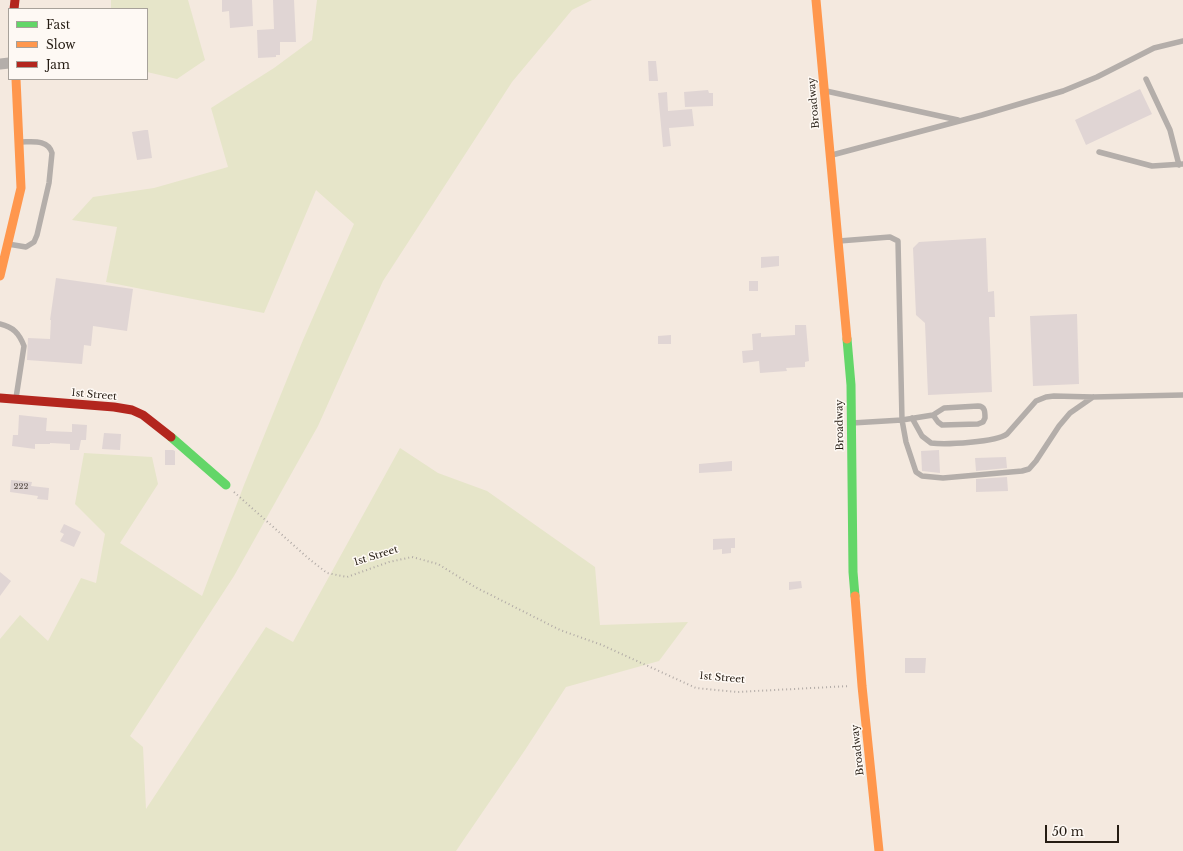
<!DOCTYPE html>
<html>
<head>
<meta charset="utf-8">
<style>
  body { margin:0 }
  #map { position:relative; width:1183px; height:851px; overflow:hidden; background:#f4e9df; font-family:"Libre Baskerville",serif }
  canvas { display:block }
  .legend { position:absolute; left:8px; top:8px; width:140px; height:72px; box-sizing:border-box; background:#fef9f4; border:1px solid #a7a19a; margin:0; padding:5px 7px; list-style:none; font-size:12px; color:#251c13 }
  .legend li { display:flex; align-items:center; gap:8px; height:20px }
  .legend b { width:20px; border:1px solid #a7a19a }
  .scale { position:absolute; left:1045px; top:825px; width:74px; height:18px; box-sizing:border-box; border:2px solid #251c13; border-top:0; padding-left:5px; font-size:12px; line-height:14px; white-space:nowrap; color:#251c13; -webkit-text-stroke:3px #fef9f4; paint-order:stroke }
</style>
</head>
<body>
<div id="map">
<canvas width="1183" height="851"></canvas>
<ul class="legend">
<li><b style="height:5px;background:#63d668"></b>Fast</li>
<li><b style="height:5px;background:#ff974d"></b>Slow</li>
<li><b style="height:5px;background:#b3261e"></b>Jam</li>
</ul>
<div class="scale">50 m</div>
</div>
<script>
const ctx = document.querySelector('canvas').getContext('2d');
ctx.lineJoin = 'round';
function paint(path, color) { ctx.fillStyle = color; ctx.fill(path, 'evenodd'); }
function stroke(path, color, width, dash) { ctx.strokeStyle = color; ctx.lineWidth = width; ctx.lineCap = dash ? 'butt' : 'round'; ctx.setLineDash(dash || []); ctx.stroke(path); }
function write(font, color, halo, rows, align = 'center') {
  ctx.font = font + ' "Libre Baskerville",serif'; ctx.lineWidth = 3; ctx.setLineDash([]); ctx.textBaseline = 'middle'; ctx.strokeStyle = halo; ctx.fillStyle = color; for (const [text, x, y, turn = 0] of rows) {
    ctx.save(); ctx.translate(x, y); ctx.rotate((+turn || 0) * Math.PI / 180); ctx.textAlign = isNaN(turn) ? turn : align; if (halo) ctx.strokeText(text, 0, 0); ctx.fillText(text, 0, 0); ctx.restore();
  }
}
paint(new Path2D(`
  M111 0H188L205 60 177 79 147 72V9H111Z
  M317 0H592L572 10 512 82 383 281 318 426 234 576 130 736 143 747 146 809 266 627 293 642 400 448 438 473 487 491 595 567 600 625 688 622 659 661 566 687 525 750 456 851H0V639L20 615 48 641 81 578 96 583 105 534 75 504 84 453 152 457 158 484 120 543 202 596 244 485 303 340 354 224 316 190 264 313 106 282 117 227 72 220 93 197 154 188 228 167 211 108 274 68 312 40Z`), '#e6e5c9');
paint(new Path2D(`
  M222 0H252L253 26 230 28 229 11 222 12Z
  M273 0H294L296 42H280V55H276V57L258 58 257 30 274 29Z
  M648 61H656L658 81H649Z
  M1140 89 1152 114 1086 145 1075 120Z
  M708 90 709 93H713V106L685 107 684 92Z
  M667 92 668 111 692 109 694 126 669 128 671 146 663 147 658 93Z
  M145 130H148L152 158 137 160 132 132Z
  M986 238 988 292 994 291 995 317H989L992 392 928 395 925 323 916 315 913 248 919 242Z
  M779 256V266L761 268V257Z
  M56 278 133 289 127 331 93 326 91 346 84 345 82 364 27 360 28 338 50 339 51 320H50Z
  M749 281H758V291H749Z
  M1077 314 1079 384 1033 386 1030 316Z
  M795 325H806L809 361 805 362V367L786 368 787 371 760 373 759 361 743 363 742 351 753 350 752 334 761 333V337L795 335Z
  M671 335V344H658V336Z
  M19 415 47 418 46 431 72 432V424L87 425 86 440H81L79 450H70V444L50 443V444H35V449L12 446 13 435H18Z
  M104 433 121 434 120 450 102 449Z
  M165 450H173L175 451V465H165Z
  M939 450 940 473 922 471 921 451Z
  M1006 457 1007 468 976 471 975 458Z
  M732 461V471L699 473V464Z
  M1007 477 1008 491 976 492V479Z
  M11 480 32 482 31 486 49 488 48 500 37 499 38 496 10 492Z
  M64 524 81 532 74 547 60 541 64 534 60 532Z
  M735 538V548H731V553L722 554V549L713 550V539Z
  M0 572 11 581 0 596Z
  M801 581 802 588 789 590V582Z
  M905 658H926L925 673H905Z`), '#e0d5d4');
stroke(new Path2D(`
  M234 492 308 558 327 573 347 577 389 562 412 557 438 564 475 587 560 630 602 645 696 688 737 692 850 686`), '#b1aaa6', 2, [1, 3]);
stroke(new Path2D(`
  M1146 79 1170 130 1179 165
  M826 91 958 120
  M1099 152 1152 166 1183 164
  M832 155 982 115 1063 91 1097 77 1154 48 1183 41
  M839 241 890 237 898 241 902 420 906 442 916 472 922 476 943 478 1022 471 1029 469 1036 461 1059 426 1070 413 1093 397
  M8 244 26 247 34 242 37 235 49 183 52 153C48 139 32 142 21 142
  M0 324C13 327 19 333 24 346L16 398
  M912 418 922 436 931 443C946 445 996 442 1007 434L1036 401 1046 397 1054 396 1093 397 1183 395
  M852 423 902 420 933 415 944 408 978 406C985 406 985 412 985 418L983 422 978 424 942 425 938 422 933 415`), '#b4aeaa', 5.5);
stroke(new Path2D(`
  M0 64 9 63`), '#b4aeaa', 11);
stroke(new Path2D(`
  M847 339 851 385 853 572 855 596
  M171 437 226 485`), '#63d668', 9);
stroke(new Path2D(`
  M816 0 847 339
  M0 276 21 188 16 79
  M855 596 862 686 879 851`), '#ff974d', 9);
stroke(new Path2D(`
  M14 9 15 0
  M0 398 114 407 132 410 143 415 171 437`), '#b3261e', 9);
write('8px', '#544a43', null, [
  ["222",21,487]
]);
write('10px', '#251c13', '#fef9f4', [
  ["Broadway",814,103,-95],
  ["1st Street",94,395,5],
  ["Broadway",840,425,-91],
  ["1st Street",376,556,-17],
  ["1st Street",722,678,5],
  ["Broadway",858,750,-96]
]);
</script>
</body>
</html>
